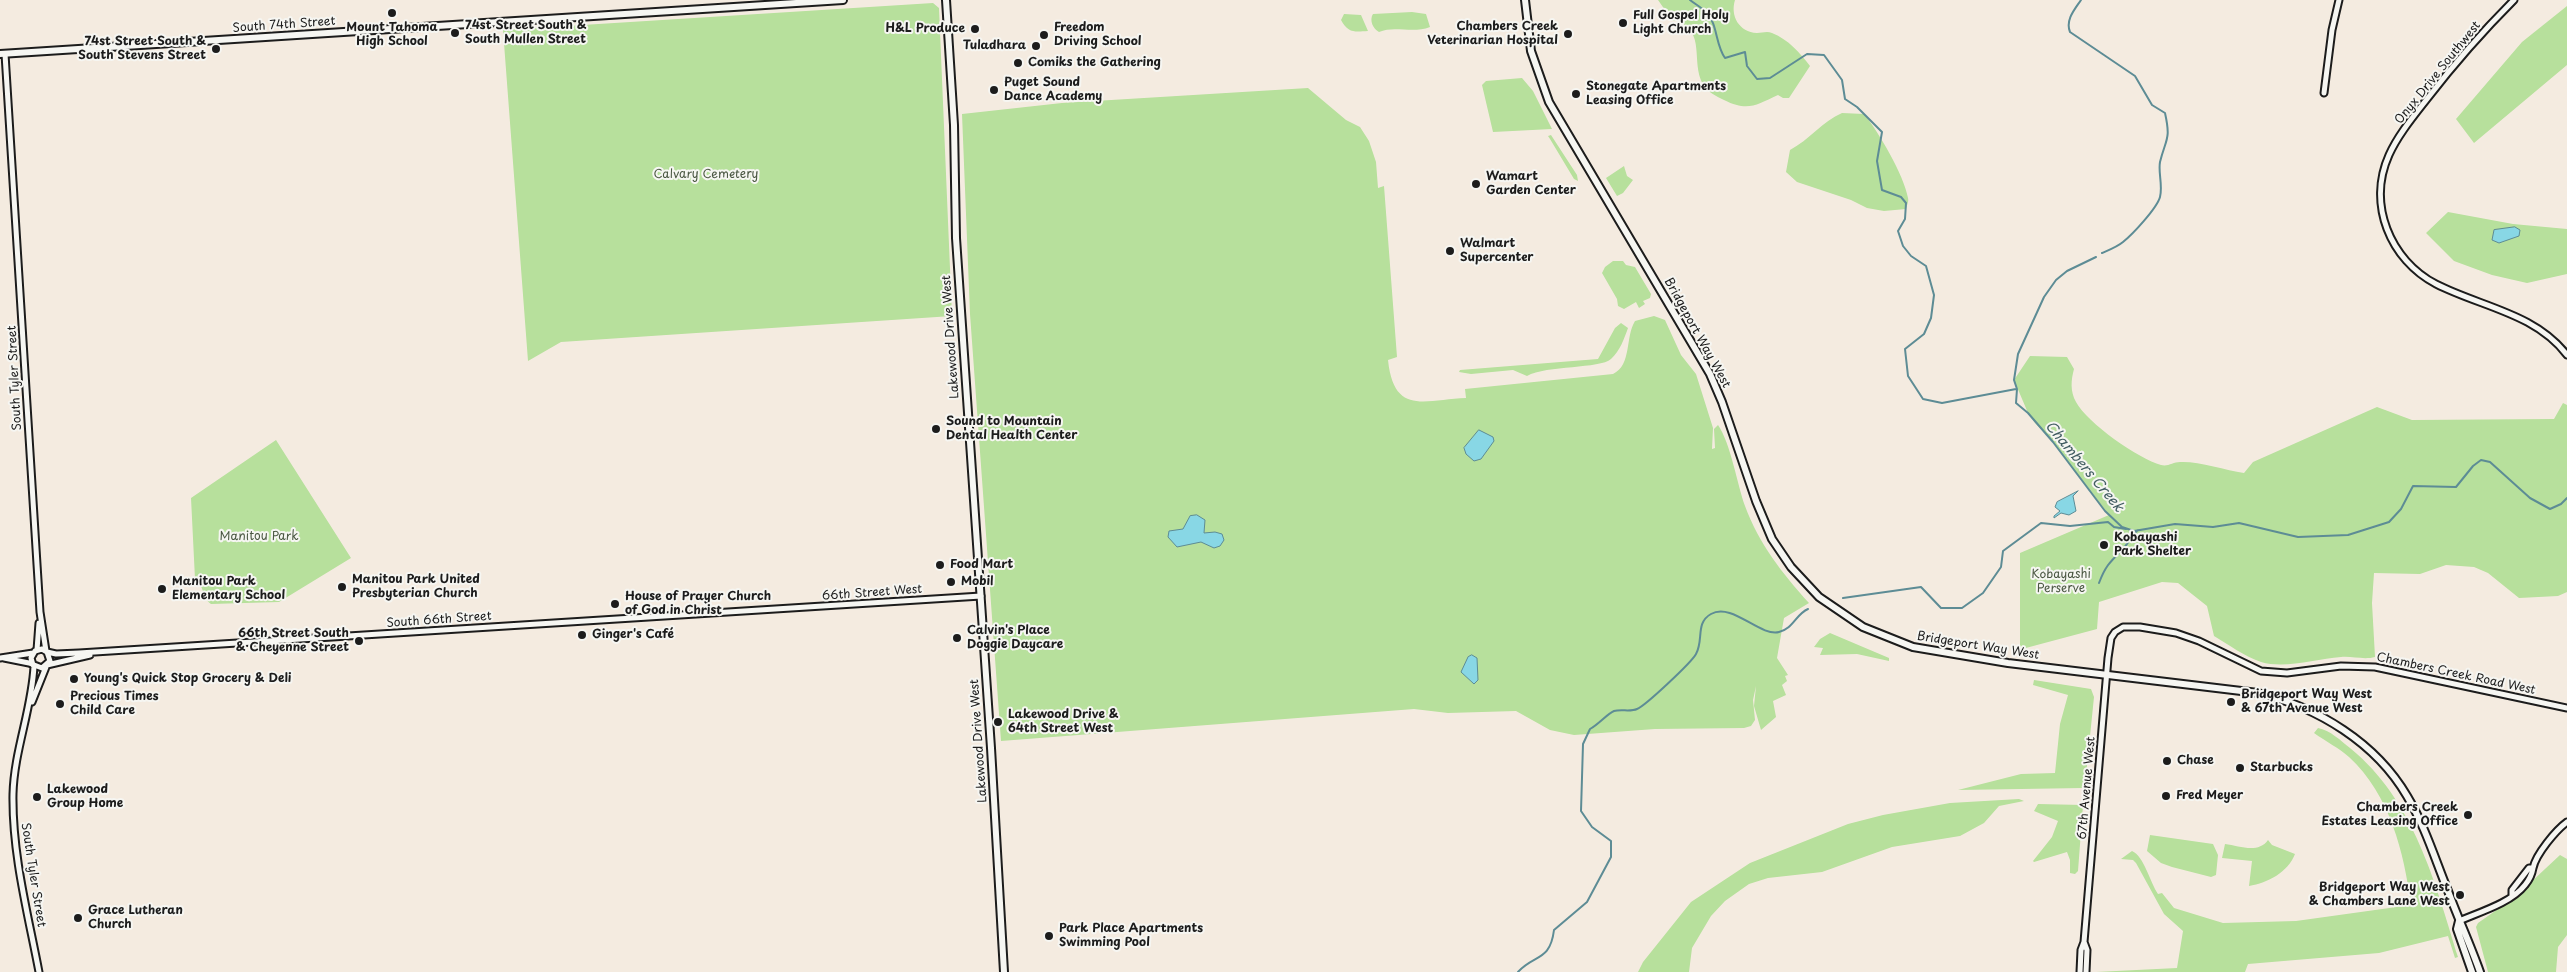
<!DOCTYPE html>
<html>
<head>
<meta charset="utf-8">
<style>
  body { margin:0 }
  canvas { display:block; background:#f4ebe0 }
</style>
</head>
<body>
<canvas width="2567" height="972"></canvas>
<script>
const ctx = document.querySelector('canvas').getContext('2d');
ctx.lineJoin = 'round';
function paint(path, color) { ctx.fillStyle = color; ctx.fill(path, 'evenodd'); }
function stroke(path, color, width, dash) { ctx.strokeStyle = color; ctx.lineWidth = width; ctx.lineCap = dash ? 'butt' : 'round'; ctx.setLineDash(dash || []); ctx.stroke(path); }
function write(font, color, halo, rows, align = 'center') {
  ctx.font = font + ' "Playpen Sans",sans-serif'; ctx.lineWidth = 4; ctx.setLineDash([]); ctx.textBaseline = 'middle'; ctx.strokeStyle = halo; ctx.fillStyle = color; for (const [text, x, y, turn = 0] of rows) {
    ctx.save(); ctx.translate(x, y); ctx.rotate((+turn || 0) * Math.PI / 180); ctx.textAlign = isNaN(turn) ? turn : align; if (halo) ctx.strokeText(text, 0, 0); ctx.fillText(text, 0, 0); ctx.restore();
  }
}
paint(new Path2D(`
  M1658 0H1735C1730 16 1739 32 1757 33 1762 33 1767 31 1772 33 1789 40 1799 52 1810 66L1789 98H1783L1778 95C1756 105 1748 112 1724 100 1716 96 1707 92 1703 84 1690 61 1708 28 1672 20Z
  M933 3 939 8 952 316 561 342 528 361 503 30Z
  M2567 6V65L2474 143 2456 119 2522 42Z
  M1412 12 1426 14 1430 27C1412 34 1395 25 1379 32 1373 29 1369 20 1373 14Z
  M1344 14 1361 15 1368 31C1354 32 1348 33 1341 20Z
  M1522 78 1533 91 1552 129 1493 132 1482 85 1486 81Z
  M1308 88 1346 120 1360 127 1369 141 1376 162 1378 188 1384 186 1397 357 1388 360C1394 417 1426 399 1466 398L1465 389 1613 374C1632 365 1625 337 1635 321L1654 316 1665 320 1681 355 1696 374 1713 428 1712 449 1715 448 1714 429 1718 425C1731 444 1737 484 1745 506 1759 544 1782 573 1809 603L1784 618 1777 658 1788 675 1785 676 1787 681 1782 685 1786 695 1773 701 1776 717 1761 730 1754 706 1756 686 1753 700 1755 720 1751 726 1744 728 1655 729 1574 735 1550 730 1516 711 1448 713 1414 709 1001 741 970 314 962 114 1062 103Z
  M1842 113 1864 114C1878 131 1904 175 1908 198 1909 201 1907 205 1906 209L1884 211 1867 208 1851 200 1797 182 1786 172 1790 150C1809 140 1823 121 1842 113Z
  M1551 135 1577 175 1578 181 1574 179 1550 139 1548 136Z
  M1624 166 1627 176 1633 180 1623 193 1617 196 1606 178Z
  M2448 212 2513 224 2567 229V274L2527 283 2492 275 2454 261 2426 233Z
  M1613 261H1623L1626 265 1635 267 1651 294 1650 298 1643 301 1645 304 1639 308 1636 302 1624 309 1618 306 1617 299 1602 273 1605 267Z
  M1621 323 1628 328C1624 339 1620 351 1611 359 1600 369 1547 365 1527 376L1513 370 1471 374 1459 372 1460 370 1598 359 1615 328Z
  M2030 356 2067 357 2074 369C2071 380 2070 391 2076 402 2087 423 2139 459 2161 465 2168 467 2173 462 2180 462 2198 461 2225 470 2244 473L2253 462 2377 407 2412 420 2554 419 2563 403 2567 405V592L2558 596 2519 598 2488 573 2474 567 2446 565 2420 574 2374 573 2372 603 2375 657C2364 660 2352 656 2341 657 2316 659 2285 669 2261 662 2244 656 2229 645 2214 636L2207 606 2178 583 2162 582 2099 602 2097 629 2022 649 2020 646V553L2109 515 2053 442 2035 423 2028 413 2014 380Z
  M276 440 351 558 279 602 211 604C202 598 205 587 195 579L191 498Z
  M1830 633 1889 658V661L1857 654 1820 655 1823 648 1814 647 1820 639Z
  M2034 680 2091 689 2094 697 2085 785 2083 788 1958 790 2021 774 2055 773 2060 724 2068 695 2033 685Z
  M2318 728C2330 730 2341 741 2350 748 2414 800 2435 882 2458 957L2455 958 2448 936 2379 953 2248 964 2245 972H2096L2177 968 2183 931 2164 914 2136 863 2133 860 2121 859 2132 851C2144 856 2150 882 2158 894L2162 893 2174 908 2223 923 2296 921 2411 905C2404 852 2390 795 2349 757 2339 748 2325 741 2314 733Z
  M2019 799 2024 801 1999 806 1984 823 1960 836 1892 847 1822 872 1768 878 1749 884 1725 901 1711 916 1692 948 1689 972H1638L1643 962 1691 902 1750 863 1848 824 1883 815 1950 803Z
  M2038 804 2083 805 2078 871 2075 874 2070 873V860L2067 852 2034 862 2033 861 2052 837 2058 821 2034 811Z
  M2150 835 2213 844 2218 855 2216 875 2211 877 2172 867 2161 863 2147 851Z
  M2268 840 2272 845 2295 854C2288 872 2268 883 2249 886L2252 861 2222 858 2225 844C2240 846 2258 854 2268 840Z
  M2560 855 2567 859V935L2558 947 2556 972H2488L2476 927 2478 923 2515 897Z`), '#b7e09c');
const water = new Path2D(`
  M2515 227 2520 230 2519 236 2499 243 2492 240 2494 230Z
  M1479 430 1493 437 1494 441 1481 459 1474 461 1466 454 1464 448Z
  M2078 491 2073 496 2076 511 2069 515 2061 513 2054 518V516L2060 511 2055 507 2057 502Z
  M1197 515 1205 520 1204 533 1215 532 1222 534 1224 540 1220 546 1214 548 1201 542 1177 547 1168 537 1169 531 1183 529 1190 516Z
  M1472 655 1477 658 1478 680 1474 684 1461 672 1468 657Z`);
paint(water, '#88d7e5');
stroke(water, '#5d8c95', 1);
stroke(new Path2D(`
  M1690 0C1695 4 1702 8 1706 12 1718 24 1715 44 1725 58L1745 52 1747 66 1757 79 1770 78 1807 54 1824 55 1842 80 1845 99 1857 107 1882 132 1877 161 1882 190 1901 197 1906 203 1905 219 1898 231 1903 246 1911 256 1926 266 1934 295 1931 318 1924 334 1905 349 1908 376 1923 399 1942 403 2016 389
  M2081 0C2075 9 2065 20 2070 32L2135 76 2152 105 2165 113C2171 140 2166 138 2160 162 2158 173 2163 185 2160 197 2157 208 2133 234 2123 242 2117 247 2109 250 2102 253
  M2096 257 2067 271 2056 280 2044 297 2018 354 2014 380 2017 389 2016 403 2028 413 2053 442 2105 511 2122 527 2134 531 2175 524 2213 527 2239 523 2298 537 2348 535 2389 522 2401 509 2413 486 2456 487 2473 466 2481 460 2490 462 2530 498 2550 509 2561 504 2567 498
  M2099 583C2105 567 2109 563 2121 551 2127 546 2130 537 2138 530
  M1843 598 1921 587 1941 608H1962L1983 593 2001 567 2003 551 2041 523 2070 526 2108 522 2114 527 2126 529
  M1518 972C1534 954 1550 962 1554 930L1587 902 1611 857V841L1592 827 1581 811 1583 744 1590 729C1599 724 1607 714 1614 711 1621 709 1631 712 1637 709 1645 706 1691 663 1696 654 1704 640 1695 623 1711 614 1732 602 1760 637 1779 632 1793 629 1796 614 1808 609`), '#5d8c95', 2);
const minor = new Path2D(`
  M2514 0C2483 31 2454 64 2427 99 2413 117 2398 135 2389 155 2367 204 2390 260 2436 284 2481 307 2535 313 2567 355
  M5 54 40 612 46 651
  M2324 93 2332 30 2339 0
  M37 650 39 623
  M47 652 56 654 79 653 981 596
  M0 658 33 653
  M4 658 29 663 42 668 50 661 47 652 42 649 35 651 31 658 33 665
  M47 665 90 655
  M34 666C32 709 14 751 13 794 12 854 28 914 39 972
  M32 702 46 667
  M2512 895V890L2529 868H2533
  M2459 921C2480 912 2511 903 2525 885 2530 879 2532 874 2533 868 2536 854 2556 830 2567 822
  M2084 942 2087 950 2086 972
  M2080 972 2081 950 2084 942 2108 658 2111 638 2115 632 2123 627H2140L2176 633 2199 641 2261 671 2287 673 2341 666 2375 667 2567 708`);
const major = new Path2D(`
  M946 0 954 125 956 238 991 748 1004 972
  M1525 0 1531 51 1549 102 1710 374 1722 402 1756 501 1772 539 1791 567 1819 597 1863 627 1913 647 2008 663 2258 693C2318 707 2376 743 2407 796 2425 826 2435 859 2448 891 2458 918 2470 944 2480 972
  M0 54 843 0
  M2459 921 2457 929 2472 972`);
stroke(minor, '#1c1c1c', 9);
stroke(major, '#1c1c1c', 10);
stroke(minor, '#f6f6f2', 5);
stroke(major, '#f6f6f2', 6);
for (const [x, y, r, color] of [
  [392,13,5,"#1c1c1c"],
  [1623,23,5,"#1c1c1c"],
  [975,29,5,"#1c1c1c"],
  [455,33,5,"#1c1c1c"],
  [1568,34,5,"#1c1c1c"],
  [1044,35,5,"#1c1c1c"],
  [1036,46,5,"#1c1c1c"],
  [216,49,5,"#1c1c1c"],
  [1018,63,5,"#1c1c1c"],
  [994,90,5,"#1c1c1c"],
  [1576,94,5,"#1c1c1c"],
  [1476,184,5,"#1c1c1c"],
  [1450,251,5,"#1c1c1c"],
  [936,429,5,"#1c1c1c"],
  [2104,545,5,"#1c1c1c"],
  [940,565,5,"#1c1c1c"],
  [951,582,5,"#1c1c1c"],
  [342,587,5,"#1c1c1c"],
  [162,589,5,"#1c1c1c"],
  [615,604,5,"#1c1c1c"],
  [582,635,5,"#1c1c1c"],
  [957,638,5,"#1c1c1c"],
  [359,641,5,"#1c1c1c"],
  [74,679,5,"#1c1c1c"],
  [2231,702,5,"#1c1c1c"],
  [60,704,5,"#1c1c1c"],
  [998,722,5,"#1c1c1c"],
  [2167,761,5,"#1c1c1c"],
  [2240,768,5,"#1c1c1c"],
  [2166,796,5,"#1c1c1c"],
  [37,797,5,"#1c1c1c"],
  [2468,815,5,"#1c1c1c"],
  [2460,895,5,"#1c1c1c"],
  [78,918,5,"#1c1c1c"],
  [1049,936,5,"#1c1c1c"]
]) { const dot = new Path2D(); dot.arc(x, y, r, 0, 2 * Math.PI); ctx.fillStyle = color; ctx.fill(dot); stroke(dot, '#f6f6f2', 2); }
write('bold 12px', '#1c1c1c', '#f6f6f2', [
  ["Full Gospel Holy",1633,16],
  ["Light Church",1633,30],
  ["74st Street South &",465,26],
  ["South Mullen Street",465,40],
  ["Chambers Creek",1558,27,"right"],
  ["Veterinarian Hospital",1558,41,"right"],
  ["Mount Tahoma",392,28,"center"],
  ["High School",392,42,"center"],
  ["Freedom",1054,28],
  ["Driving School",1054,42],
  ["H&L Produce",965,29,"right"],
  ["74st Street South &",206,42,"right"],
  ["South Stevens Street",206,56,"right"],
  ["Tuladhara",1026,46,"right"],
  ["Comiks the Gathering",1028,63],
  ["Puget Sound",1004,83],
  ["Dance Academy",1004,97],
  ["Stonegate Apartments",1586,87],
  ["Leasing Office",1586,101],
  ["Wamart",1486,177],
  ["Garden Center",1486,191],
  ["Walmart",1460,244],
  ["Supercenter",1460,258],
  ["Sound to Mountain",946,422],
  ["Dental Health Center",946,436],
  ["Kobayashi",2114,538],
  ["Park Shelter",2114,552],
  ["Food Mart",950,565],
  ["Manitou Park United",352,580],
  ["Presbyterian Church",352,594],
  ["Manitou Park",172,582],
  ["Elementary School",172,596],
  ["Mobil",961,582],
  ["House of Prayer Church",625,597],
  ["of God in Christ",625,611],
  ["Calvin's Place",967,631],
  ["Doggie Daycare",967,645],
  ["66th Street South",349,634,"right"],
  ["& Cheyenne Street",349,648,"right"],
  ["Ginger's Café",592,635],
  ["Young's Quick Stop Grocery & Deli",84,679],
  ["Bridgeport Way West",2241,695],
  ["& 67th Avenue West",2241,709],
  ["Precious Times",70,697],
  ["Child Care",70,711],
  ["Lakewood Drive &",1008,715],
  ["64th Street West",1008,729],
  ["Chase",2177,761],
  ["Starbucks",2250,768],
  ["Lakewood",47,790],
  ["Group Home",47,804],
  ["Fred Meyer",2176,796],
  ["Chambers Creek",2458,808,"right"],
  ["Estates Leasing Office",2458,822,"right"],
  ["Bridgeport Way West",2450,888,"right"],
  ["& Chambers Lane West",2450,902,"right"],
  ["Grace Lutheran",88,911],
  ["Church",88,925],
  ["Park Place Apartments",1059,929],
  ["Swimming Pool",1059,943]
], 'left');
write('12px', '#1c1c1c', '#f6f6f2', [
  ["South 74th Street",284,25,-4],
  ["Onyx Drive Southwest",2438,73,-51],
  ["Bridgeport Way West",1697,333,61],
  ["Lakewood Drive West",951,337,-94],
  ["South Tyler Street",15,378,-93],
  ["66th Street West",872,593,-4],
  ["South 66th Street",439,620,-4],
  ["Bridgeport Way West",1978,646,9],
  ["Chambers Creek Road West",2456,674,12],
  ["Lakewood Drive West",979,741,-94],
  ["67th Avenue West",2087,788,-85],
  ["South Tyler Street",33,875,81]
]);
write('12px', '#4a5742', '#f6f6f2', [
  ["Calvary Cemetery",706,175],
  ["Manitou Park",259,537],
  ["Kobayashi",2061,575],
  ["Perserve",2061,589]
]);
write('italic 14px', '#425d62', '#f6f6f2', [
  ["Chambers Creek",2084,467,50]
]);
</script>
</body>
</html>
